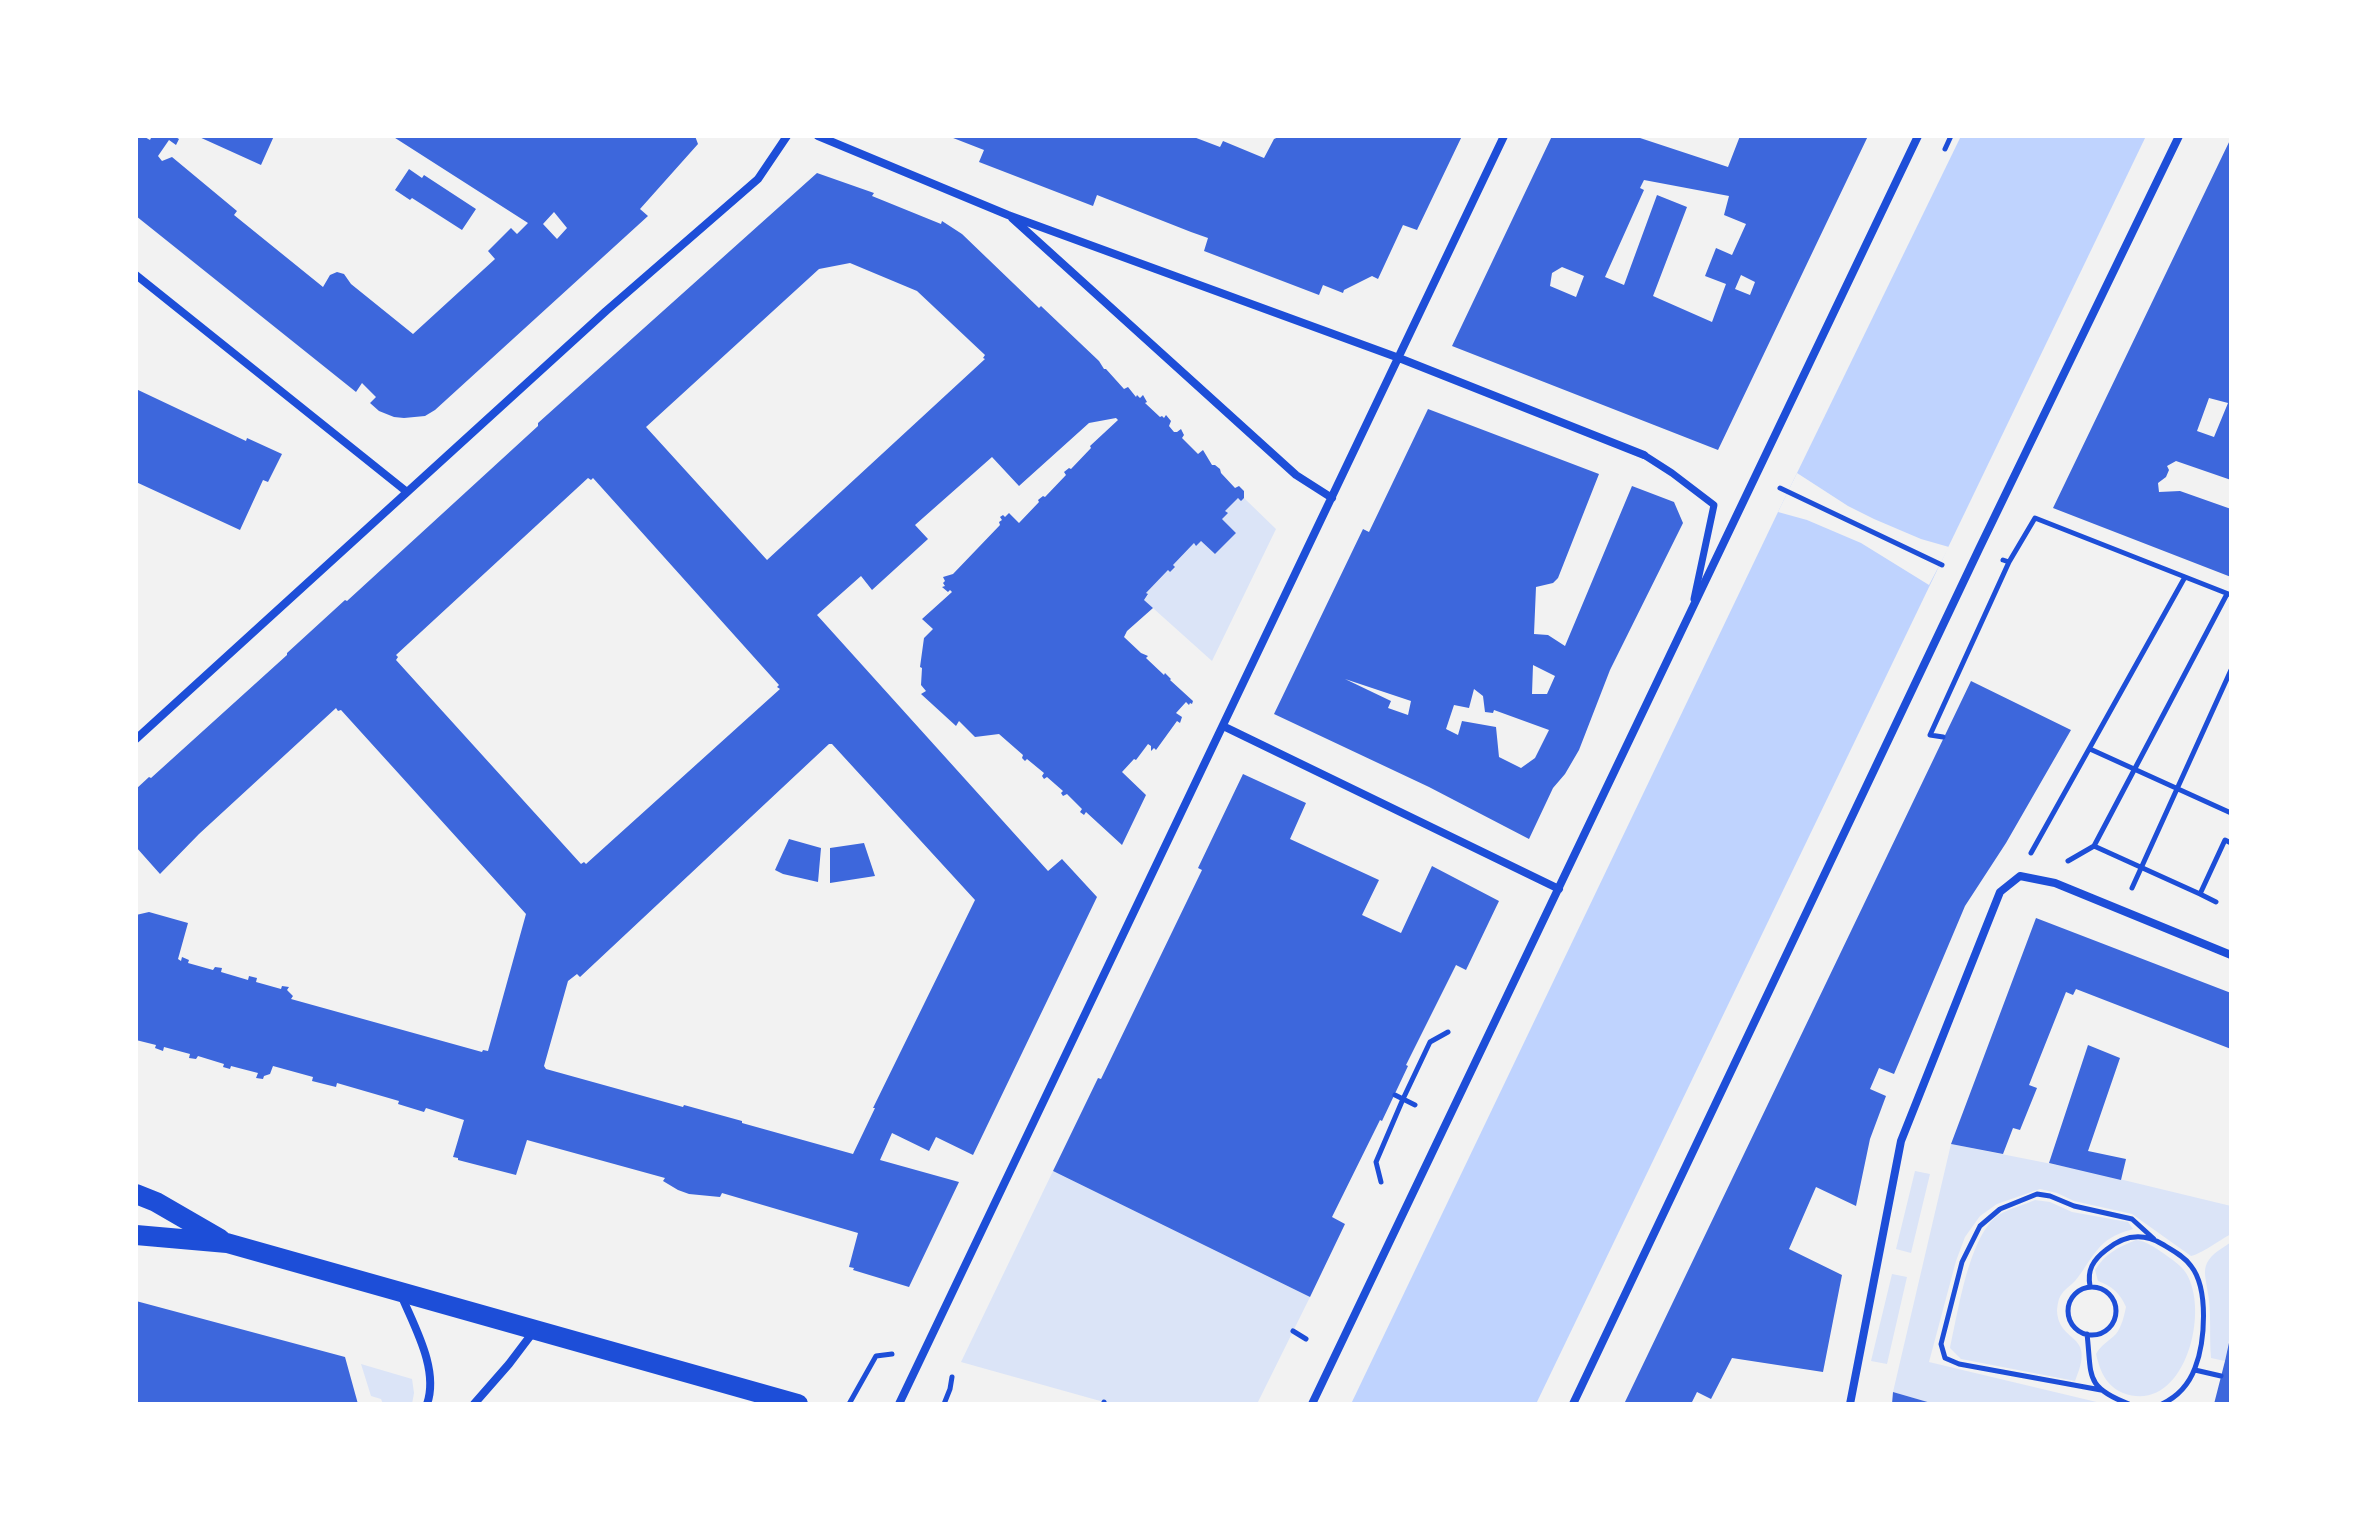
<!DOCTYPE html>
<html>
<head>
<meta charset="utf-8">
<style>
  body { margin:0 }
  #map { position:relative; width:2367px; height:1540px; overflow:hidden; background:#f2f2f2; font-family:"Alegreya Sans",sans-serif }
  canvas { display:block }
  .frame { position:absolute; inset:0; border:138px solid #fff; pointer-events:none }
</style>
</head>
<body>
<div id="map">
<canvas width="2367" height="1540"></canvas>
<div class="frame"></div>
</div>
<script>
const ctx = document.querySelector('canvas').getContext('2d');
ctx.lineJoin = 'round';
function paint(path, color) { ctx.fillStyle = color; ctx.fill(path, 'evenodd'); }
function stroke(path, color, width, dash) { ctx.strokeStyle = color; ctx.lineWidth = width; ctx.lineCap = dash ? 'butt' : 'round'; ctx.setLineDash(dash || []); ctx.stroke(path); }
paint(new Path2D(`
  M1238 498 1241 500 1244 498 1276 529 1212 661 1144 600 1148 595 1146 593 1168 570 1170 572 1175 568 1173 565 1194 543 1201 541 1215 554 1236 533 1222 519 1225 511Z
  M1951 1144 2082 1170 2231 1206V1234C2220 1240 2201 1254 2191 1256L2132 1214 2074 1201 2057 1193 2040 1189 1997 1204 1980 1216 1965 1237 1956 1261 1929 1362 2105 1404H1934L1893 1392Z
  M1053 1171 1310 1297 1257 1404H1111L961 1362Z
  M1915 1171 1930 1174 1911 1253 1896 1249Z
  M2035 1200 2050 1202 2072 1212 2128 1222 2133 1229C2123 1232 2114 1235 2105 1242 2092 1253 2086 1268 2075 1281 2069 1287 2062 1291 2059 1299 2058 1302 2057 1308 2057 1311 2059 1345 2097 1331 2075 1381L1961 1359 1950 1348C1958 1313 1969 1233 2000 1214 2011 1208 2024 1205 2035 1200Z
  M2136 1240C2146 1241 2154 1247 2163 1253 2171 1259 2181 1265 2186 1273 2211 1313 2183 1416 2123 1393 2106 1386 2100 1371 2096 1354 2101 1345 2109 1341 2116 1334 2122 1326 2124 1316 2126 1307 2120 1293 2112 1286 2098 1281L2095 1270C2105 1254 2118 1247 2136 1240Z
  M2231 1242V1330L2225 1361 2211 1358C2209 1334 2212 1311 2207 1288 2206 1279 2203 1271 2207 1263 2212 1253 2223 1248 2231 1242Z
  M1892 1274 1907 1277 1887 1364 1871 1361Z
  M361 1364 412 1379 414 1393 412 1404H383L381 1399 371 1396Z`), '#dbe4f7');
paint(new Path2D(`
  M1961 136H2146L1536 1404H1351L1778 512Z`), '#bfd3fe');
paint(new Path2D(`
  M1797 473 1848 506 1874 519 1921 539 1949 547 1929 585 1861 543 1807 520 1778 512Z`), '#f2f2f2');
paint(new Path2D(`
  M136 136H143L150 140 152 136H174L179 139 176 145 169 140 158 156 162 161 172 157 237 211 234 215 323 287 330 275 337 272 344 274 351 284 413 334 495 259 488 251 511 228 517 234 528 223 392 136H695L698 144 640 209 648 216 435 410 425 416 404 418 394 417 379 411 370 403 376 397 362 383 356 392 136 216ZM554 212 567 228 557 239 543 224Z
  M197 136H274L261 165Z
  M948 136H1191L1220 147 1223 141 1264 158 1274 139 1281 136H1462L1417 230 1403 225 1378 279 1372 276 1344 290 1343 293 1323 285 1319 295 1204 251 1208 238 1191 232 1097 195 1093 206 979 162 984 150Z
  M1552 136H1634L1728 167 1740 136H1868L1718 450 1452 346ZM1644 180 1729 196 1724 215 1746 224 1732 255 1716 248 1705 276 1726 284 1712 322 1653 296 1687 207 1657 195 1624 285 1605 277 1644 190 1640 188ZM1562 267 1584 276 1576 297 1550 286 1552 273ZM1741 275 1755 282 1750 295 1735 289Z
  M2231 138V480L2176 461 2167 466 2169 470 2166 477 2158 483 2159 492 2180 491 2231 509V577L2053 508ZM2209 398 2228 403 2214 437 2197 431Z
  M409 169 422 178 424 175 476 209 462 230 412 198 410 200 395 190Z
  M817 173 874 193 872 196 941 224 942 221 962 234 1039 308 1041 306 1099 361 1104 369H1106L1124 389 1128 387 1136 397 1137 395 1140 398 1143 395 1147 402 1145 403 1160 417 1162 416 1164 418 1166 415 1171 421 1169 426 1174 432H1177L1181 429 1184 435 1182 438 1198 454 1203 450 1212 465H1215L1220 469 1221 473 1235 488 1239 486 1244 491V498L1241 501 1238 498 1225 511 1228 513 1222 519 1236 533 1215 554 1201 541 1196 546 1194 543 1173 565 1175 567 1170 572 1168 570 1146 593 1148 594 1144 600 1153 608 1127 631 1124 637 1141 653 1148 656 1146 658 1164 675 1165 673 1171 679 1170 680 1193 701 1192 704 1190 703 1189 705 1186 702 1176 713 1182 717 1180 723 1177 721 1156 750 1154 748 1151 751V746L1148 744 1136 760 1134 759 1122 772 1146 795 1122 845 1086 812 1084 815 1080 812 1082 809 1067 794 1063 796 1061 793 1063 791 1047 777 1044 779 1042 776 1044 773 1027 759 1025 761 1022 758 1023 755 999 734 975 737 959 721 956 726 921 694 926 691 921 685 922 668 920 667 924 638 933 629 922 619 952 592 950 590 948 592 942 587 945 586 943 583 945 581 943 577 953 574 1000 525 999 522 1002 520 1000 517 1003 515 1005 517 1009 513 1019 523 1039 502 1038 500 1043 496 1045 497 1066 475 1064 472 1069 468 1071 469 1091 448 1090 446 1118 420 1116 418 1089 423 1019 486 992 457 915 525 928 539 872 590 861 576 817 615 1048 871 1062 859 1097 897 973 1155 936 1137 929 1151 892 1133 880 1160 959 1182 909 1287 853 1270 854 1268 849 1267 858 1233 722 1193 720 1197 689 1194 678 1190 663 1181 665 1178 527 1140 516 1175 458 1160V1158L453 1157 464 1120 426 1108 424 1112 398 1104 399 1101 337 1083 336 1087 312 1081 313 1077 273 1066 270 1074 264 1076 263 1079 256 1078 258 1073 231 1066 230 1069 223 1067 224 1064 198 1056 196 1059 189 1058 190 1054 164 1047 163 1051 155 1048 156 1045 136 1040V915L149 912 188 923 178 959 181 961 182 957 189 960 188 963 213 970 215 967 222 968 221 972 248 980 249 976 257 978 256 982 281 989 282 986 289 987 287 990 293 996 291 999 482 1052 483 1050 488 1051 526 914 341 710 338 711 336 708 199 834 160 874 136 847V789L149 777 151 778 287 655V653L345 600 347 601 538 426V423ZM850 263 917 291 985 355 983 358 985 359 767 560 646 427 819 269ZM588 478 591 480 593 478 779 685 777 687 780 689 586 864 584 862 581 864 396 660 398 657 396 655ZM829 744H832L975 900 873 1108H875L853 1154 742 1123V1121L684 1105 683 1107 546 1069 544 1066 568 981 577 974 580 977Z
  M136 389 246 441 247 438 282 454 268 482 263 480 240 530 136 482Z
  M1428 409 1599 474 1558 578 1553 583 1536 587 1534 634 1548 635 1565 646 1632 486 1674 502 1683 523 1610 670 1579 750 1565 774 1553 788 1529 839 1429 787 1274 714 1363 529 1369 532ZM1533 665 1555 676 1547 694H1532ZM1345 679 1411 701 1408 715 1388 708 1391 701ZM1474 689 1483 696 1485 712 1493 713 1494 710 1549 730 1535 758 1521 768 1499 757 1496 727 1462 721 1458 735 1446 729 1454 705 1469 708Z
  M1971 681 2071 730 2006 843 1965 906 1894 1074 1879 1068 1870 1089 1886 1096 1870 1139 1856 1206 1816 1187 1789 1249 1842 1275 1823 1372 1732 1358 1711 1399 1697 1392 1691 1404H1624Z
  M1243 774 1306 803 1290 839 1379 880 1362 915 1401 933 1432 866 1499 901 1466 970 1456 965 1406 1065 1408 1066 1382 1121 1380 1120 1332 1217 1345 1224 1310 1297 1053 1171 1098 1078 1101 1079 1202 870 1198 868Z
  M789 839 821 848 818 882 783 874 775 870Z
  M864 843 875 876 830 883V848Z
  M2036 918 2231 993V1049L2076 989 2073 995 2066 992 2029 1085 2037 1088 2020 1130 2013 1128 2003 1154 1951 1144Z
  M2088 1045 2120 1058 2088 1151 2126 1159 2121 1180 2049 1163Z
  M136 1301 345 1357 358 1404H136Z
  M2230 1338 2231 1404H2214L2225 1361Z
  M1893 1392 1931 1403V1404H1892Z`), '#3d67dc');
stroke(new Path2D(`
  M1945 149 1951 136
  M1780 488 1942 565
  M2009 562 2035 518 2231 595
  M1943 737 1930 735 2009 562 2003 560
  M2090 749 2231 813
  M2094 846 2227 594
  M2031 853 2185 577
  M2068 861 2094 846 2200 894
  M2132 888 2231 670
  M2216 902 2200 894 2225 840 2231 843
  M1395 1095 1415 1105
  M1381 1182 1376 1162 1403 1099 1430 1042 1448 1032
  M2090 1286C2087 1270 2093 1260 2106 1250 2124 1235 2142 1232 2162 1244 2172 1250 2184 1256 2191 1266 2209 1289 2205 1342 2195 1368 2189 1384 2177 1397 2162 1404
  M2068 1311a24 24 0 1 1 48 0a24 24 0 1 1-48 0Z
  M1293 1331 1306 1339
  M2087 1334C2092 1376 2084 1387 2129 1404
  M2195 1370 2221 1376
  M2101 1390 1959 1364 1945 1358 1941 1344 1962 1262 1980 1226 2000 1209 2037 1194 2050 1196 2074 1206 2132 1219 2154 1239
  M849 1404 876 1356 892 1354
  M944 1404 950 1389 952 1377
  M1103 1404 1104 1402`), '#1d4ed8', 5);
stroke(new Path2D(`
  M1644 455 1672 473 1714 505 1694 599`), '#1d4ed8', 7);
stroke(new Path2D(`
  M818 136 1008 215 1399 358 1644 455
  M1012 218 1296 475 1332 498
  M136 275 407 492
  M1223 726 1559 889
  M136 739 606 311 758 179 787 136
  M402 1297C415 1328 439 1370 427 1404
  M474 1404 509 1364 534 1331
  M899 1404 1504 136
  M1312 1404 1918 136
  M1573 1404 1979 549 2179 136
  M1850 1404 1901 1141 2000 892 2020 876 2055 883 2231 955`), '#1d4ed8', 8);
stroke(new Path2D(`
  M136 1194 156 1202 220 1239
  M136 1235 227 1243 798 1404`), '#1d4ed8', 20);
</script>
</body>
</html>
